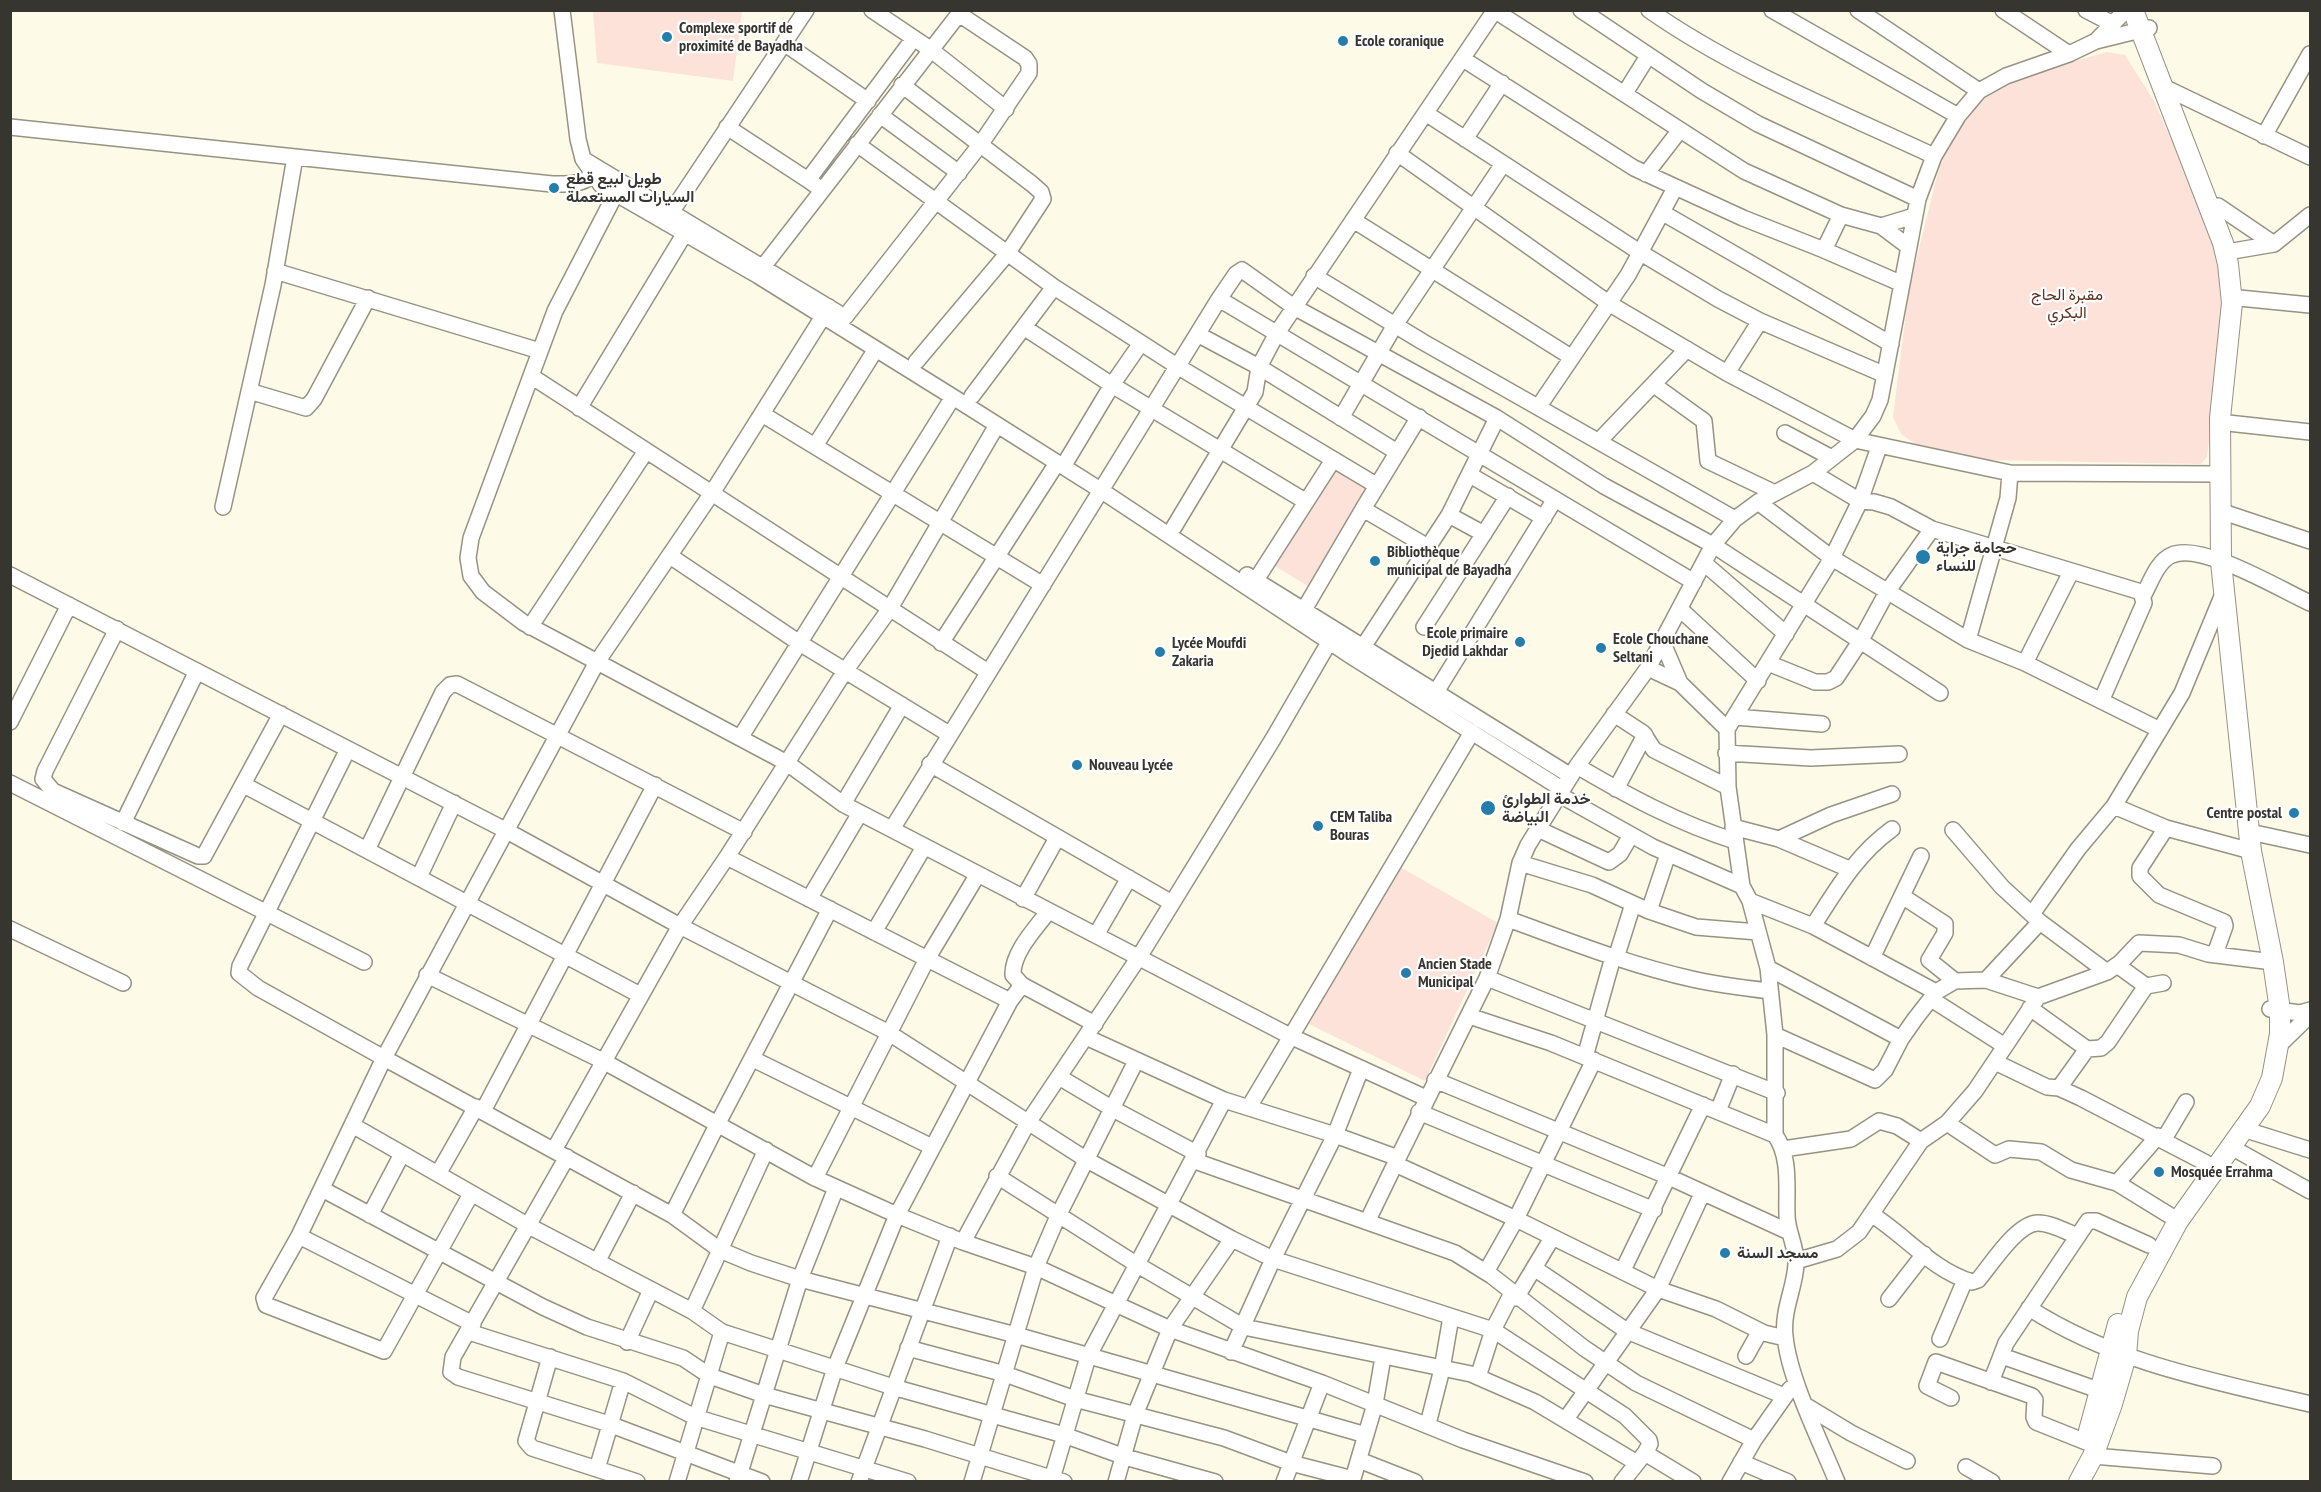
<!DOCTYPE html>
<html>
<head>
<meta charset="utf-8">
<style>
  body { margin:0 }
  #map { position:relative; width:2321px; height:1492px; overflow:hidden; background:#fefae8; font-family:"PT Sans Narrow",sans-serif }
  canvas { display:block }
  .frame { position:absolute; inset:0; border:12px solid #37352f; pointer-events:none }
</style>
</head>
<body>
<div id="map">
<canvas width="2321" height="1492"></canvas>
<div class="frame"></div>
</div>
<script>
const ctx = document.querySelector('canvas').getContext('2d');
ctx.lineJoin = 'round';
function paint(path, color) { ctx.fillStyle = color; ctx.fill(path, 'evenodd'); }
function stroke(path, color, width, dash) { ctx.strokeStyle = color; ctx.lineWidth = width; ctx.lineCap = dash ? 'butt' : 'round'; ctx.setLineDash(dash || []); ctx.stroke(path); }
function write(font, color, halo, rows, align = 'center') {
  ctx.font = font + ' "PT Sans Narrow",Vazirmatn,sans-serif'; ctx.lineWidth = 4.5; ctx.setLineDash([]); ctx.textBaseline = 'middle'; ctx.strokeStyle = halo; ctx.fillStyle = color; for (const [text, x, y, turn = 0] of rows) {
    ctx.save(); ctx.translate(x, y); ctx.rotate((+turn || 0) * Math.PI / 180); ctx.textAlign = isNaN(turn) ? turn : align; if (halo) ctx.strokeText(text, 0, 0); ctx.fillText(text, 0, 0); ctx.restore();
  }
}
paint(new Path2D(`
  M593 11H742L733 81 597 63Z
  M2107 52 2125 55 2154 101 2220 249 2226 295 2207 457 2201 464 1985 460 1918 446 1901 434 1893 417 1909 289 1938 172 1949 143 1987 93 2004 81Z
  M1333 468 1366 489 1311 588 1273 565Z
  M1400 867 1498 923 1425 1081 1309 1024Z`), '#fce2d9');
const minor = new Path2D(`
  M562 10 578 139 583 159 601 185 757 275 953 397 1102 491 1354 658 1562 789
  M872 10 930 49 1006 109
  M1494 10 1744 171 1841 215 1881 226 1909 247
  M1581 10 1702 91 1758 124 1918 199
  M1649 10C1736 71 1838 111 1934 156
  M1772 10 1958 116
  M1858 10 1979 91
  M2003 10 2069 54
  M2086 10 2113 24
  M2096 41 2126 10
  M784 43 868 101
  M1463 59 1634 168 1743 218 1824 250 1900 283
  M902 85 1032 184 1041 192 1043 199 1007 254 916 362
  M2168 89 2310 157
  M1625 93 1648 56
  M1427 114 1641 253 1718 299 1760 321 1883 374
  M880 115 959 173
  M10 127 552 184C571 184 586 185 599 169
  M727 127 808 180
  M2264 136 2310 54
  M1465 139 1502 83
  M857 144 1054 287
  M1397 153 1610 304 1727 373 1855 440 2010 473 2219 474
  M586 161 838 313
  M1646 174 1680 130
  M822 190 808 180 914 38
  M616 193 555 311 471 538 468 558 471 576 483 592 524 623 787 763 843 804 1290 1036 1426 1098
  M2218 206 2274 244
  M672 211 806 10
  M1663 213 1891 344
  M1353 220 1571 357
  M1881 226 1914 216
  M1824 250 1841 215
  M2233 251 2274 244 2310 215
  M275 271 540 351
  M759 272 962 10
  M1314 276 1423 342 1735 519
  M2239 298 2310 305
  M1219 299 1694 582
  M829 307 712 493 597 662 384 1058 672 1215 720 1250 751 1263 800 1279 1016 1335 1366 1435
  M845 317 980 145 1029 73V64L1025 58 959 14
  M1025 328 1112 385 1305 501
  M1199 335 1259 367 1397 452
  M1727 373 1760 321
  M531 376 988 672
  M1654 385 1704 421 1708 461 1775 493
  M249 391 306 408 314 399 368 298
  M972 396 1054 287 1177 366 1376 485
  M1539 406 1628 275 1675 188
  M579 408 685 233
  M762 414 1043 585
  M1419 417 1363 509 1428 547
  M1341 418 1395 325 1503 164
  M2228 423 2310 432
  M1785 433 1832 458
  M1599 441 1687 349
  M815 446 876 349
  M1067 460 1112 385 1141 343
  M1813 473 1860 501 1874 502 1891 507 1932 529 2141 592 2144 603 2102 699
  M1470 475 1544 518
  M1758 502 1832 558 1968 640 2025 663 2160 730
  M223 507 273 285 295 157
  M2220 511 2310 541
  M1449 515 1484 534
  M1174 527 1255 392 1259 367 1277 333 1495 10
  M670 556 798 642 949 734
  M1704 563 1786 634
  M10 575 507 831 680 926 889 1033 1087 1160 1232 1239 1273 1259 1493 1330 1625 1416 1649 1440 1650 1444 1645 1453
  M1247 575 1571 776
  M1256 580 1333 460
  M2143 596C2150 584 2157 561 2172 555 2202 542 2281 590 2310 603
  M1305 608 1363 509
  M1680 609 1758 681
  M530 627 646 451
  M1424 627 1508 496
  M117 629 45 771 43 779 53 791 198 856H204L281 714
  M1968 640 2008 498 2010 473
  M1662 641 1680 683
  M941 643 1057 463
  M1363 647 1449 515 1497 418
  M1768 663 1815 682H1828L1836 678 1861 640 1887 592 1932 529
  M2025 663 2071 572
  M1648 668 1680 683 1727 729
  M1436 692 1555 499
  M1614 714 1643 733 1654 750 1728 787
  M1735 717 1822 724
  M10 722 69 605
  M740 738 953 397
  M348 749 240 966 239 973 258 988 384 1058 299 1236 264 1298 266 1305 384 1351 471 1194
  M1726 753 1811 758 1899 754
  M930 764 1172 903
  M1577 766C1628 796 1678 823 1735 841
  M10 783 364 962
  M244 785 640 995
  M1616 789 1645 735
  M1558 794 1653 847 1742 886
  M843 804 902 705
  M2114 806 2166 828 2251 851
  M123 823 197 671
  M1733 827 1779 839 1849 869
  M2166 828 2140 868V876L2159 895 2224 922 2225 926 2215 954
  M892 829 1219 299 1236 274 1242 270 1294 307 1497 418 1604 486 1713 545 1940 693
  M1538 829 1609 862 1620 854 1631 835
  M1953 830 2002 887 2040 922 2107 972
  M2250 832 2310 845
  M1779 839 1831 815 1892 794
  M367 850 443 692 450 685 457 684 744 832
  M727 857 1010 1001
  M1520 863 1592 885 1649 911 1696 927 1758 932
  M419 877 454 803
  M1902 896 1945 924V933L1929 960 1955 981
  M809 899 860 813
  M1023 899 1057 838
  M1750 901 1813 926 1936 992
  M1649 911 1668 854
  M1048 912C1035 929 1012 953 1013 975L1022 985 1095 1024
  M2032 914 2078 849 2114 806 2182 693 2223 594
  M1508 919C1569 941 1629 965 1692 979 1718 985 1744 988 1770 991
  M1813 926C1837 889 1856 855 1892 829
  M10 929 123 983
  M874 932 924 847
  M1096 935 1129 878
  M1616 958 1633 904
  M1872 958 1921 856
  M1768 968 1901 1039
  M427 975 603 1061 815 1178 897 1215 963 1242 1036 1267 1170 1329 1322 1383 1463 1440 1585 1482
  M1487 978 1777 1093
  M1986 980 2040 922
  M2146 986 2163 983
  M1931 999 2005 1046
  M2030 1008 2087 1049
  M2270 1009 2300 1013 2310 1010
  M1469 1016 1551 1043 1775 1135C1791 1157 1786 1189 1787 1215 1787 1231 1797 1248 1796 1264 1795 1288 1782 1310 1785 1336 1789 1379 1820 1440 1837 1482
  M1775 1035 1875 1080 1885 1070 1901 1039 1915 1019 1936 992 1948 985 1955 981 1986 980 2038 997 2107 972 2120 963 2139 943 2179 945 2208 954 2273 962
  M1086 1037 1224 1100
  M2276 1048 2310 1015
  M1585 1057 1613 957
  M753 1059 932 1147
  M1995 1062 2047 1087 2059 1088 2081 1098 2206 1163
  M1059 1077 1113 1109 1198 1154
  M1435 1080 1669 1177 1787 1231
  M2059 1088 2087 1049 2101 1048 2108 1042 2146 986 2117 965
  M1249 1107 1472 732
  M483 1111 655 785
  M1718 1111 1733 1074
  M1419 1112 1654 1210
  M1947 1123 1995 1155 2009 1149 2041 1152 2071 1170 2117 1183 2169 1215
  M352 1125 529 1226 692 1311 722 1332 893 1387 1064 1435 1125 1457 1215 1482
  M2243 1129 2310 1150
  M1775 1135V1035L1768 968 1750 901 1742 886 1728 787 1727 729 1832 558 1860 501 1879 447
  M2164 1139 2186 1102
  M2231 1147 2310 1191
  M1783 1149 1851 1139 1879 1121 1897 1126 1921 1141
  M554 1150 680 926 727 857 845 671 889 610 997 425
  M567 1157 453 1357 451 1372 458 1377 609 1424 762 1482
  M1195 1161 1455 1253 1492 1276 1584 1348 1636 1383 1754 1440
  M1395 1164 1516 1219 1658 1289 1716 1309 1764 1333 1785 1338
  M438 1174 476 1107
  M997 1176 1136 1264 1244 1327 1471 1374 1535 1402 1637 1463
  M815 1178 927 959 978 874
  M2117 1183 2158 1136
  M322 1189 543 1307 587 1327 683 1358 710 1376 764 1395 925 1439 1064 1482
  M1871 1214C1905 1235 1932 1270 1972 1282L1978 1280C1991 1265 2017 1223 2038 1223 2051 1223 2065 1231 2077 1236
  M370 1215 402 1154
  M672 1215 718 1123 830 909
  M1367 1222 1398 1158
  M299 1236 473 1324
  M963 1242 1027 1124 1139 957 1273 739 1335 632
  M1796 1261 1837 1249 1859 1232 1921 1141 1947 1123 1975 1091 2038 997
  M597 1262 633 1193
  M1534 1268 1627 1331 1784 1396
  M1623 1270 1703 1105
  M1486 1272 1516 1219 1594 1060
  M1516 1298 1552 1238
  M1889 1299 1924 1254
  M2029 1308C2114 1363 2213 1381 2310 1404
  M692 1311 766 1150
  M469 1332 623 1381 695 1417 908 1482
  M1940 1339 1965 1280
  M627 1342 651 1290
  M908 1348 1005 1374 1075 1399 1224 1438 1291 1463 1353 1479
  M1231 1352 1273 1259 1335 1135 1361 1069
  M1746 1356 1760 1331
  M2002 1356 2101 1391
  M550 1357 526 1441 532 1448 597 1469
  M1478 1377 1493 1330 1512 1293
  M623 1381 597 1469 637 1482
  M1991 1382 2006 1343 2088 1221H2096L2149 1245
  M1951 1398 1927 1386 1936 1362 2032 1396 2035 1400 2034 1417 2036 1422 2086 1442
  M1808 1407 1851 1433 1907 1461
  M1566 1419 1658 1289 1702 1194
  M1428 1424 1442 1369 1451 1317
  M2093 1456 2213 1466
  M1359 1460 1415 1482
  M1741 1462 1788 1482
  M1966 1467 1992 1482
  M677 1482 722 1332
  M737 1482 800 1279 836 1188
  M799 1482 835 1368 897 1215 1010 1001 1022 985
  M859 1482 950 1236
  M972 1482 1036 1267 1058 1216 1136 1061
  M1051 1482 1088 1357 1224 1100 1335 1135 1398 1158 1487 978 1508 919 1520 863 1528 845 1577 766 1648 668 1713 545 1735 519 1758 502 1813 473 1855 440 1873 416 1880 400 1918 199 1934 156 1958 116 1979 91 2006 76 2069 54 2096 41 2149 28
  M1116 1482 1135 1415 1170 1329 1232 1239
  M1284 1482 1322 1383
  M1352 1482 1375 1404 1383 1357
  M1622 1482 1645 1453 1693 1482
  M1730 1482 1754 1440 1790 1389`);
const major = new Path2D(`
  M2089 1431 2118 1324
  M2079 1482 2093 1456 2112 1404 2126 1356 2128 1331 2137 1297 2178 1221 2260 1106 2272 1078 2280 1034V1010L2273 962 2251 851 2221 562 2220 418 2232 303 2228 264 2223 243 2133 10`);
stroke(minor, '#979383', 18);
stroke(major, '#979383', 22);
stroke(minor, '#fff', 15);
stroke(major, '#fff', 20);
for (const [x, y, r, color] of [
  [667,37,6,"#247dab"],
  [1343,41,6,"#247dab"],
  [554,188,6,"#247dab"],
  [1923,557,8,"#247dab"],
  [1375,561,6,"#247dab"],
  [1520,642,6,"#247dab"],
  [1601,648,6,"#247dab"],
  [1160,652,6,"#247dab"],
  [1077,765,6,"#247dab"],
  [1488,808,8,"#247dab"],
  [2294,813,6,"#247dab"],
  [1318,826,6,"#247dab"],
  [1406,973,6,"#247dab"],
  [2159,1172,6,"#247dab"],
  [1725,1253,6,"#247dab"]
]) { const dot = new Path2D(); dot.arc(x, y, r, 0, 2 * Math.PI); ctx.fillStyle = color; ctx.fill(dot); stroke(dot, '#fff', 2); }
write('bold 16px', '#37352f', '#fff', [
  ["Complexe sportif de",679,28],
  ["proximité de Bayadha",679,46],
  ["Ecole coranique",1355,41],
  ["طويل لبيع قطع",566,179],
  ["السيارات المستعملة",566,197],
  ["حجامة جراية",1936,548],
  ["للنساء",1936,566],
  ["Bibliothèque",1387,552],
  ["municipal de Bayadha",1387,570],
  ["Ecole primaire",1508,633,"right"],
  ["Djedid Lakhdar",1508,651,"right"],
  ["Ecole Chouchane",1613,639],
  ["Seltani",1613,657],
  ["Lycée Moufdi",1172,643],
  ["Zakaria",1172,661],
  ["Nouveau Lycée",1089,765],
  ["خدمة الطوارئ",1502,799],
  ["البياضة",1502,817],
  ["Centre postal",2282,813,"right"],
  ["CEM Taliba",1330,817],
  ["Bouras",1330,835],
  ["Ancien Stade",1418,964],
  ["Municipal",1418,982],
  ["Mosquée Errahma",2171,1172],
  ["مسجد السنة",1737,1253]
], 'left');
write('16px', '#5e3120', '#fff', [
  ["مقبرة الحاج",2067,295],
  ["البكري",2067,313]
]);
</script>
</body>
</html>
